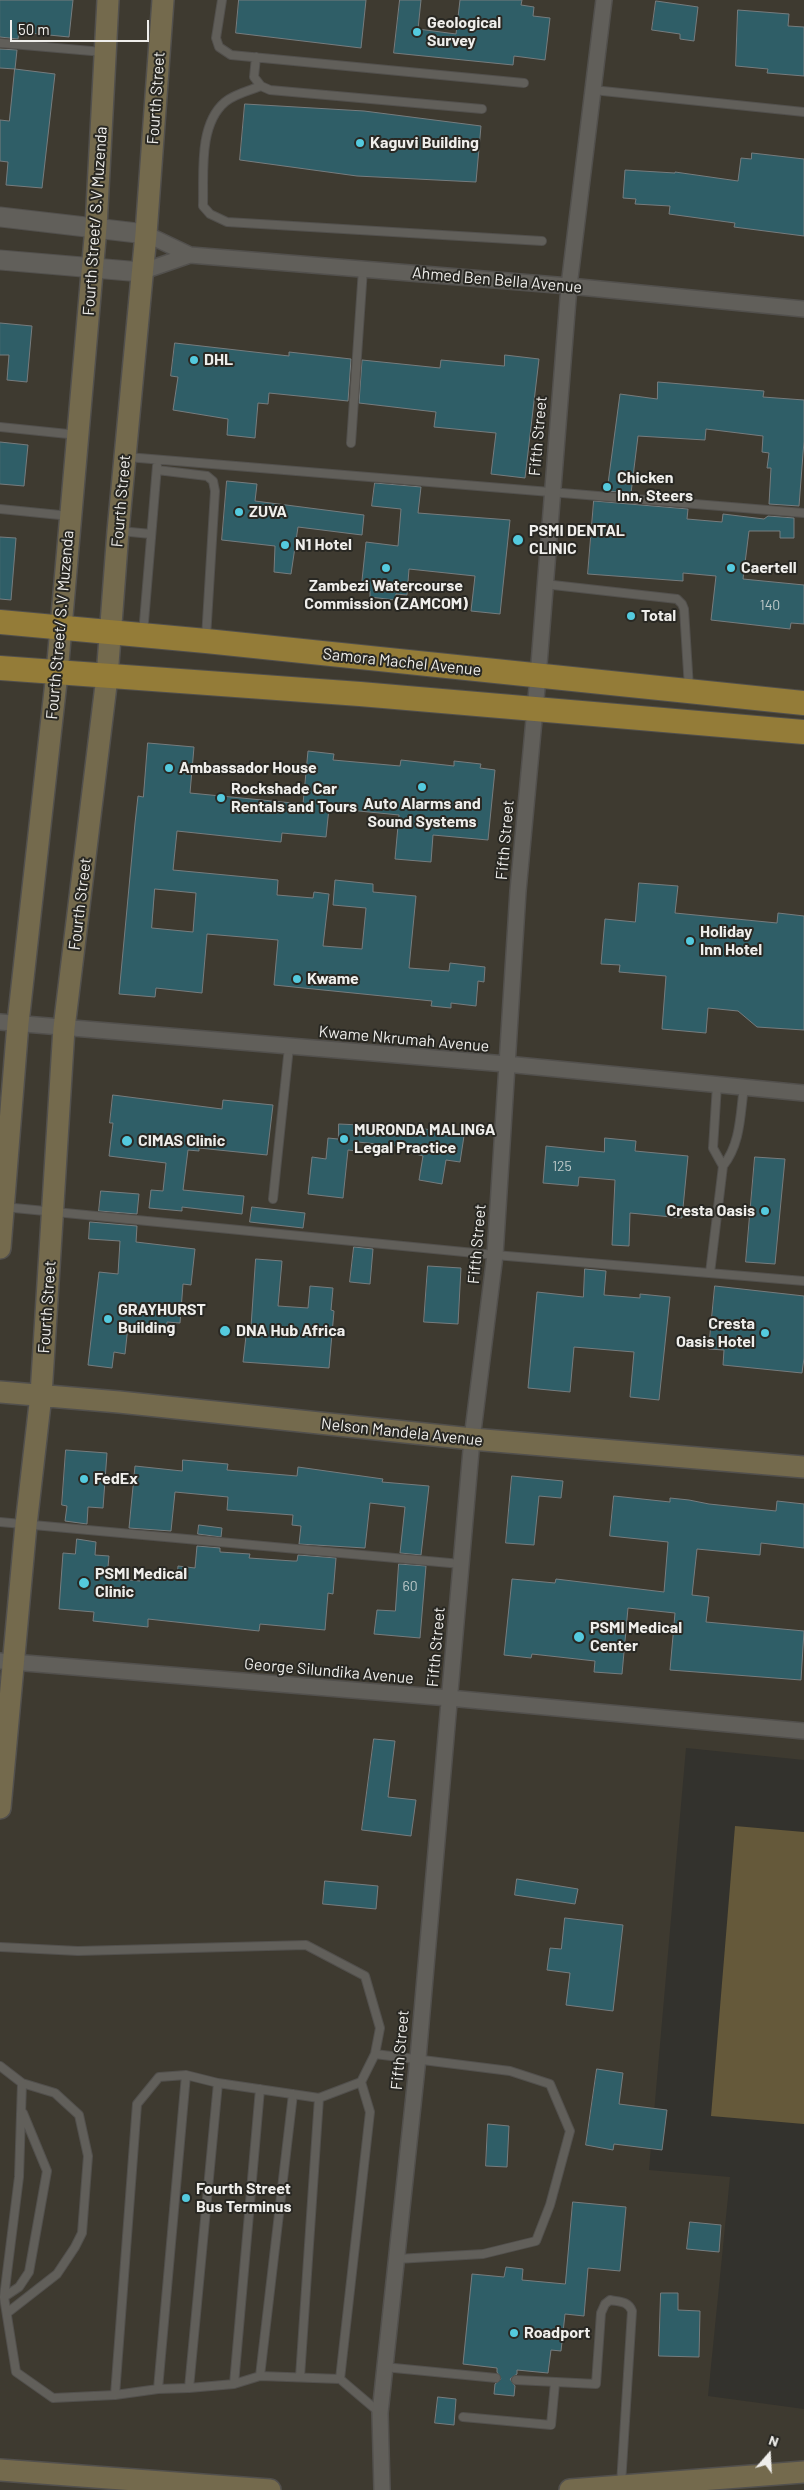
<!DOCTYPE html>
<html>
<head>
<meta charset="utf-8">
<style>
  body { margin:0 }
  #map { position:relative; width:804px; height:2490px; overflow:hidden; background:#33322d; font-family:Barlow,sans-serif }
  canvas { display:block }
  .north { position:absolute; left:744px; top:2430px; width:50px; height:50px; -webkit-text-stroke:4px #292823; paint-order:stroke; rotate:19deg; font-size:14px; font-weight:700; line-height:20px; text-align:center; color:#efeeeb }
  .north::after { content:''; display:block; margin:auto; width:18px; height:22px; background:#efeeeb; clip-path:polygon(50% 0,100% 100%,50% 72%,0 100%) }
  .scale { position:absolute; left:10px; top:20px; width:139px; height:22px; box-sizing:border-box; border:2px solid #efeeeb; border-top:0; padding-left:6px; font-size:15px; line-height:18px; white-space:nowrap; color:#efeeeb; -webkit-text-stroke:4px #292823; paint-order:stroke }
</style>
</head>
<body>
<div id="map">
<canvas width="804" height="2490"></canvas>
<div class="north">N</div>
<div class="scale">50 m</div>
</div>
<script>
const ctx = document.querySelector('canvas').getContext('2d');
ctx.lineJoin = 'round';
function paint(path, color) { ctx.fillStyle = color; ctx.fill(path, 'evenodd'); }
function stroke(path, color, width, dash) { ctx.strokeStyle = color; ctx.lineWidth = width; ctx.lineCap = dash ? 'butt' : 'round'; ctx.setLineDash(dash || []); ctx.stroke(path); }
function write(font, color, halo, rows, align = 'center') {
  ctx.font = font + ' Barlow,sans-serif'; ctx.lineWidth = 4; ctx.setLineDash([]); ctx.textBaseline = 'middle'; ctx.strokeStyle = halo; ctx.fillStyle = color; for (const [text, x, y, turn = 0] of rows) {
    ctx.save(); ctx.translate(x, y); ctx.rotate((+turn || 0) * Math.PI / 180); ctx.textAlign = isNaN(turn) ? turn : align; if (halo) ctx.strokeText(text, 0, 0); ctx.fillText(text, 0, 0); ctx.restore();
  }
}
paint(new Path2D(`
  M0 0H804V1760L686 1748 649 2170 730 2177 708 2396 804 2409V2490H0Z`), '#3e3a30');
paint(new Path2D(`
  M735 1826 804 1832V2124L711 2116Z`), '#65593a');
const building = new Path2D(`
  M0 0H73L69 37 19 32 18 39 0 37Z
  M239 0H366L361 48 236 33Z
  M400 0H421L418 29 456 34 460 0H522L521 5 534 7 533 16 550 18 545 60 514 56 513 65 394 53Z
  M656 1 698 7 694 41 680 39V34L652 30Z
  M738 10 789 14 788 26 804 27V76L767 73 768 69 736 66Z
  M0 49 17 50 15 69 0 68Z
  M15 69 55 74 42 188 6 185 8 162 0 161V120L9 121Z
  M245 104 364 111 481 126 476 182 357 176 240 160Z
  M752 153 804 159V236L734 227 735 223 669 214 670 206 635 204 636 199 623 198 625 170 675 173V172L738 181 741 158 751 159Z
  M0 323 32 326 27 382 7 380 9 355H0Z
  M175 343 289 356V352L351 359 348 401 269 393 268 404 258 403 255 438 227 435 228 419 173 410 178 377 171 376Z
  M505 355 539 359 525 478 491 474 496 433 434 427 436 412 359 403 362 360 440 368 441 360 504 366Z
  M658 382 764 391 763 397 804 400V441L799 506 769 504 771 468H767L769 453 762 452 763 436 706 429 705 440 638 436 631 493 607 491 620 394 657 399Z
  M0 442 28 445 24 486 0 484Z
  M227 481 257 484 255 501 364 515 362 535 298 527 291 574 274 572 275 546 222 540Z
  M375 483 421 487 418 513 510 520 500 614 471 611 475 576 409 569 407 595 396 594 395 600 370 597V591L361 590 366 542 398 546 401 509 372 506Z
  M594 501 688 509 687 519 722 522 723 514 764 519 768 516 794 518V538H780V531H749L743 579 804 585V624L791 623 790 629 711 620 716 576 683 573V581L588 574Z
  M0 537 16 538 11 600 0 599Z
  M148 743 194 747 190 793 303 804 308 751 334 754 333 760 400 766 401 760 454 766V761L481 764 480 768 495 770 488 840 433 835 431 862 395 859 399 815 329 808 326 837 282 833 281 842 177 831 173 870 278 880 277 895 313 898 314 892 329 894 323 946 362 949 366 908 333 905 335 880 373 884V892L416 896 409 968 449 971 450 963 485 967 484 982 478 981 476 1006 451 1003V1008L431 1006 432 1001 274 985 278 940 207 934 202 993 156 988 155 997 119 994 135 823 138 796 143 797ZM155 889 196 893 193 932 152 928Z
  M639 883 678 886 675 913 777 923 778 913 804 916V1030L757 1027 738 1011 708 1008 706 1033 662 1029 666 976 619 972 620 965 601 964 605 919 635 922Z
  M113 1095 222 1109 223 1100 273 1105 267 1155 199 1148V1151L188 1150 183 1190 244 1196 242 1214 182 1207V1211L149 1208 151 1190 163 1191 166 1163 109 1156 113 1123H110Z
  M339 1124 420 1128 464 1136 460 1162 446 1160 442 1184 419 1180 423 1156 416 1154 417 1148 358 1142 357 1151 348 1150 343 1198 308 1194 312 1157 326 1159 328 1138 338 1139Z
  M605 1138 636 1141 635 1151 688 1156 682 1218 630 1213 629 1246 612 1245 615 1180 579 1177 578 1186 543 1183 546 1146 604 1152Z
  M755 1157 785 1159 775 1264 746 1262Z
  M101 1191 139 1194 137 1214 99 1211Z
  M252 1207 305 1213 303 1228 250 1222Z
  M90 1222 137 1226 136 1242 195 1249 191 1285 183 1284 180 1323 167 1322V1329L128 1326 125 1354 114 1352 112 1368 88 1365 99 1272 118 1274 120 1241 89 1239Z
  M354 1247 373 1249 370 1284 350 1282Z
  M256 1259 282 1261 278 1306 308 1308 310 1286 333 1288 331 1310 334 1311 329 1368 243 1362 246 1336H250Z
  M428 1266 461 1268 458 1324 424 1322Z
  M585 1269 606 1271 604 1295 640 1298V1294L670 1297 659 1400 630 1397 634 1352 574 1347 570 1392 528 1388 537 1292 583 1297Z
  M715 1286 804 1296V1358L802 1373 723 1365 724 1350 709 1349Z
  M66 1450 107 1453 103 1508 88 1507 87 1524 65 1521 67 1506 62 1505Z
  M183 1460 228 1464 227 1470 297 1476 298 1467 383 1479 382 1482 429 1486 421 1555 400 1553 405 1507 370 1503 365 1548 299 1544 301 1526 292 1525 293 1515 227 1510 228 1497 175 1492 171 1531 129 1528 135 1466 182 1471Z
  M512 1476 563 1481 561 1498 539 1496 534 1545 506 1543Z
  M614 1496 670 1502V1498L689 1500 709 1504 776 1511 777 1501 804 1504V1548L761 1543 760 1555 697 1549 692 1595 709 1597 706 1622 804 1631 801 1680 670 1670 675 1613 628 1608 622 1674 594 1672 595 1661 532 1654 531 1658 504 1655 512 1579 555 1583 556 1579 664 1592 668 1542 610 1536Z
  M199 1525 222 1528 221 1537 198 1534Z
  M77 1539 96 1542 95 1555 109 1556 107 1578 140 1581V1574L177 1578 178 1566 195 1568 197 1546 220 1548V1552L250 1554 249 1558 293 1561H297L298 1555 336 1558 333 1594 328 1593 325 1630 260 1624 259 1631 148 1619V1627L93 1621 94 1612 59 1609 63 1553 75 1554Z
  M399 1564 426 1566 420 1638 374 1634 377 1610 395 1611Z
  M374 1739 395 1741 388 1797 416 1800 411 1836 362 1830Z
  M517 1879 578 1889 575 1904 515 1895Z
  M325 1881 378 1886 376 1909 323 1904Z
  M565 1918 623 1925 613 2011 566 2005 570 1973 547 1970 550 1948 561 1949Z
  M597 2069 623 2073 619 2104 667 2110 662 2150 614 2144 613 2150 586 2145Z
  M488 2124 509 2126 507 2167 486 2166Z
  M573 2202 626 2207 620 2271 588 2268 584 2316 565 2314 561 2351 551 2350 548 2373 517 2370V2374L510 2379 515 2386 514 2396 494 2394 495 2384 501 2379 497 2372V2368L463 2364 472 2274 504 2277 506 2267 523 2269 522 2280 565 2284Z
  M690 2222 721 2225 719 2252 687 2249Z
  M661 2293H678V2310L700 2311 699 2357 659 2356Z
  M438 2397 456 2399 454 2425 435 2423Z`);
paint(building, '#2f5e67');
stroke(building, '#767c7e', 1);
const service = new Path2D(`
  M222 0 216 38 219 47 231 55 524 83
  M0 43 103 52
  M256 57 254 77 261 86 270 90 482 109
  M261 86C251 90 234 94 225 102 198 125 204 174 203 206L210 214 227 222 542 241
  M593 90 804 112
  M0 427 78 435
  M351 443 363 269
  M127 457 804 513
  M157 470 207 476 213 481 215 491 206 638
  M0 509 70 516
  M120 531 151 534
  M544 584 677 599 682 604 684 609 689 688
  M143 634 157 466
  M723 1166C741 1143 740 1115 744 1087
  M273 1199 289 1047
  M4 1207 495 1255 804 1281
  M710 1273 723 1166 713 1148 717 1085
  M0 1522 461 1564
  M0 1947 78 1951 306 1945 365 1976 380 2028 375 2054 361 2082 319 2098 218 2083 186 2075 159 2077 137 2104 115 2395
  M375 2054 510 2071 550 2084 570 2131 550 2205 536 2241 483 2254 397 2259
  M0 2066 22 2083 19 2177 4 2297 16 2372 53 2398 115 2395 158 2389 189 2388 234 2384 260 2376 340 2379 380 2413
  M4 2297 19 2287 29 2272 47 2171 23 2113
  M7 2313 57 2274 75 2247 82 2233 88 2156 79 2115 55 2093 22 2083
  M384 2367 496 2378
  M260 2376 293 2094
  M300 2377 319 2098
  M340 2379 370 2112 361 2082
  M516 2380 596 2384 601 2313 605 2304 610 2300C620 2302 628 2301 632 2311L621 2484
  M234 2384 260 2089
  M189 2388 218 2083
  M158 2389 186 2075
  M463 2417 551 2425 555 2383`);
const minor = new Path2D(`
  M146 234 190 255 569 286 804 309
  M141 272 190 255
  M0 1022 506 1064 804 1093
  M0 1661 449 1698 804 1731
  M382 2490 380 2413 418 2058 472 1439 495 1255 518 891 538 677 569 286 604 0`);
const tertiary = new Path2D(`
  M0 217 146 234
  M0 260 141 272`);
const secondary = new Path2D(`
  M0 1248 18 1023 57 673 96 227 108 0
  M0 1392 119 1402 472 1439 804 1467
  M0 1808 26 1525 41 1395 64 1028 107 677 118 531 146 234 163 0
  M0 2470 270 2490
  M570 2490 804 2472`);
const trunk = new Path2D(`
  M0 622 206 641 804 703
  M0 668 360 694 804 732`);
stroke(service, '#52504d', 10);
stroke(minor, '#52504d', 18);
stroke(tertiary, '#52504d', 21);
stroke(secondary, '#52504d', 24);
stroke(trunk, '#52504d', 26);
stroke(service, '#615f5a', 8);
stroke(minor, '#615f5a', 15);
stroke(tertiary, '#615f5a', 19);
stroke(secondary, '#746a4d', 21);
stroke(trunk, '#947c38', 24);
for (const [x, y, r, color] of [
  [417,32,5,"#54cade"],
  [360,143,5,"#54cade"],
  [194,360,5,"#54cade"],
  [607,487,5,"#54cade"],
  [239,512,5,"#54cade"],
  [518,540,6,"#54cade"],
  [285,545,5,"#54cade"],
  [386,568,5,"#54cade"],
  [731,568,5,"#54cade"],
  [631,616,5,"#54cade"],
  [169,768,5,"#54cade"],
  [422,787,5,"#54cade"],
  [221,798,5,"#54cade"],
  [690,941,5,"#54cade"],
  [297,979,5,"#54cade"],
  [344,1139,5,"#54cade"],
  [127,1141,6,"#54cade"],
  [765,1211,5,"#54cade"],
  [108,1319,5,"#54cade"],
  [225,1331,6,"#54cade"],
  [765,1333,5,"#54cade"],
  [84,1479,5,"#54cade"],
  [84,1583,6,"#54cade"],
  [579,1637,6,"#54cade"],
  [186,2198,5,"#54cade"],
  [514,2333,5,"#54cade"]
]) { const dot = new Path2D(); dot.arc(x, y, r, 0, 2 * Math.PI); ctx.fillStyle = color; ctx.fill(dot); stroke(dot, '#292823', 2); }
write('14px', '#bfcaca', null, [
  ["140",770,605],
  ["125",562,1166],
  ["60",410,1586]
]);
write('bold 16px', '#efeeeb', '#292823', [
  ["Geological",427,23],
  ["Survey",427,41],
  ["Kaguvi Building",370,143],
  ["DHL",204,360],
  ["Chicken",617,478],
  ["Inn, Steers",617,496],
  ["ZUVA",249,512],
  ["PSMI DENTAL",529,531],
  ["CLINIC",529,549],
  ["N1 Hotel",295,545],
  ["Caertell",741,568],
  ["Zambezi Watercourse",386,586,"center"],
  ["Commission (ZAMCOM)",386,604,"center"],
  ["Total",641,616],
  ["Ambassador House",179,768],
  ["Rockshade Car",231,789],
  ["Rentals and Tours",231,807],
  ["Auto Alarms and",422,804,"center"],
  ["Sound Systems",422,822,"center"],
  ["Holiday",700,932],
  ["Inn Hotel",700,950],
  ["Kwame",307,979],
  ["MURONDA MALINGA",354,1130],
  ["Legal Practice",354,1148],
  ["CIMAS Clinic",138,1141],
  ["Cresta Oasis",755,1211,"right"],
  ["GRAYHURST",118,1310],
  ["Building",118,1328],
  ["Cresta",755,1324,"right"],
  ["Oasis Hotel",755,1342,"right"],
  ["DNA Hub Africa",236,1331],
  ["FedEx",94,1479],
  ["PSMI Medical",95,1574],
  ["Clinic",95,1592],
  ["PSMI Medical",590,1628],
  ["Center",590,1646],
  ["Fourth Street",196,2189],
  ["Bus Terminus",196,2207],
  ["Roadport",524,2333]
], 'left');
write('16px', '#efeeeb', '#292823', [
  ["Fourth Street",156,98,-86],
  ["Fourth Street/ S.V Muzenda",95,221,-86],
  ["Ahmed Ben Bella Avenue",497,280,5],
  ["Fifth Street",538,436,-85],
  ["Fourth Street",121,501,-85],
  ["Fourth Street/ S.V Muzenda",60,625,-85],
  ["Samora Machel Avenue",402,662,6],
  ["Fifth Street",505,840,-85],
  ["Fourth Street",80,904,-83],
  ["Kwame Nkrumah Avenue",404,1039,5],
  ["Fifth Street",477,1244,-85],
  ["Fourth Street",47,1307,-86],
  ["Nelson Mandela Avenue",402,1432,6],
  ["Fifth Street",436,1647,-85],
  ["George Silundika Avenue",329,1671,5],
  ["Fifth Street",400,2050,-85]
]);
</script>
</body>
</html>
